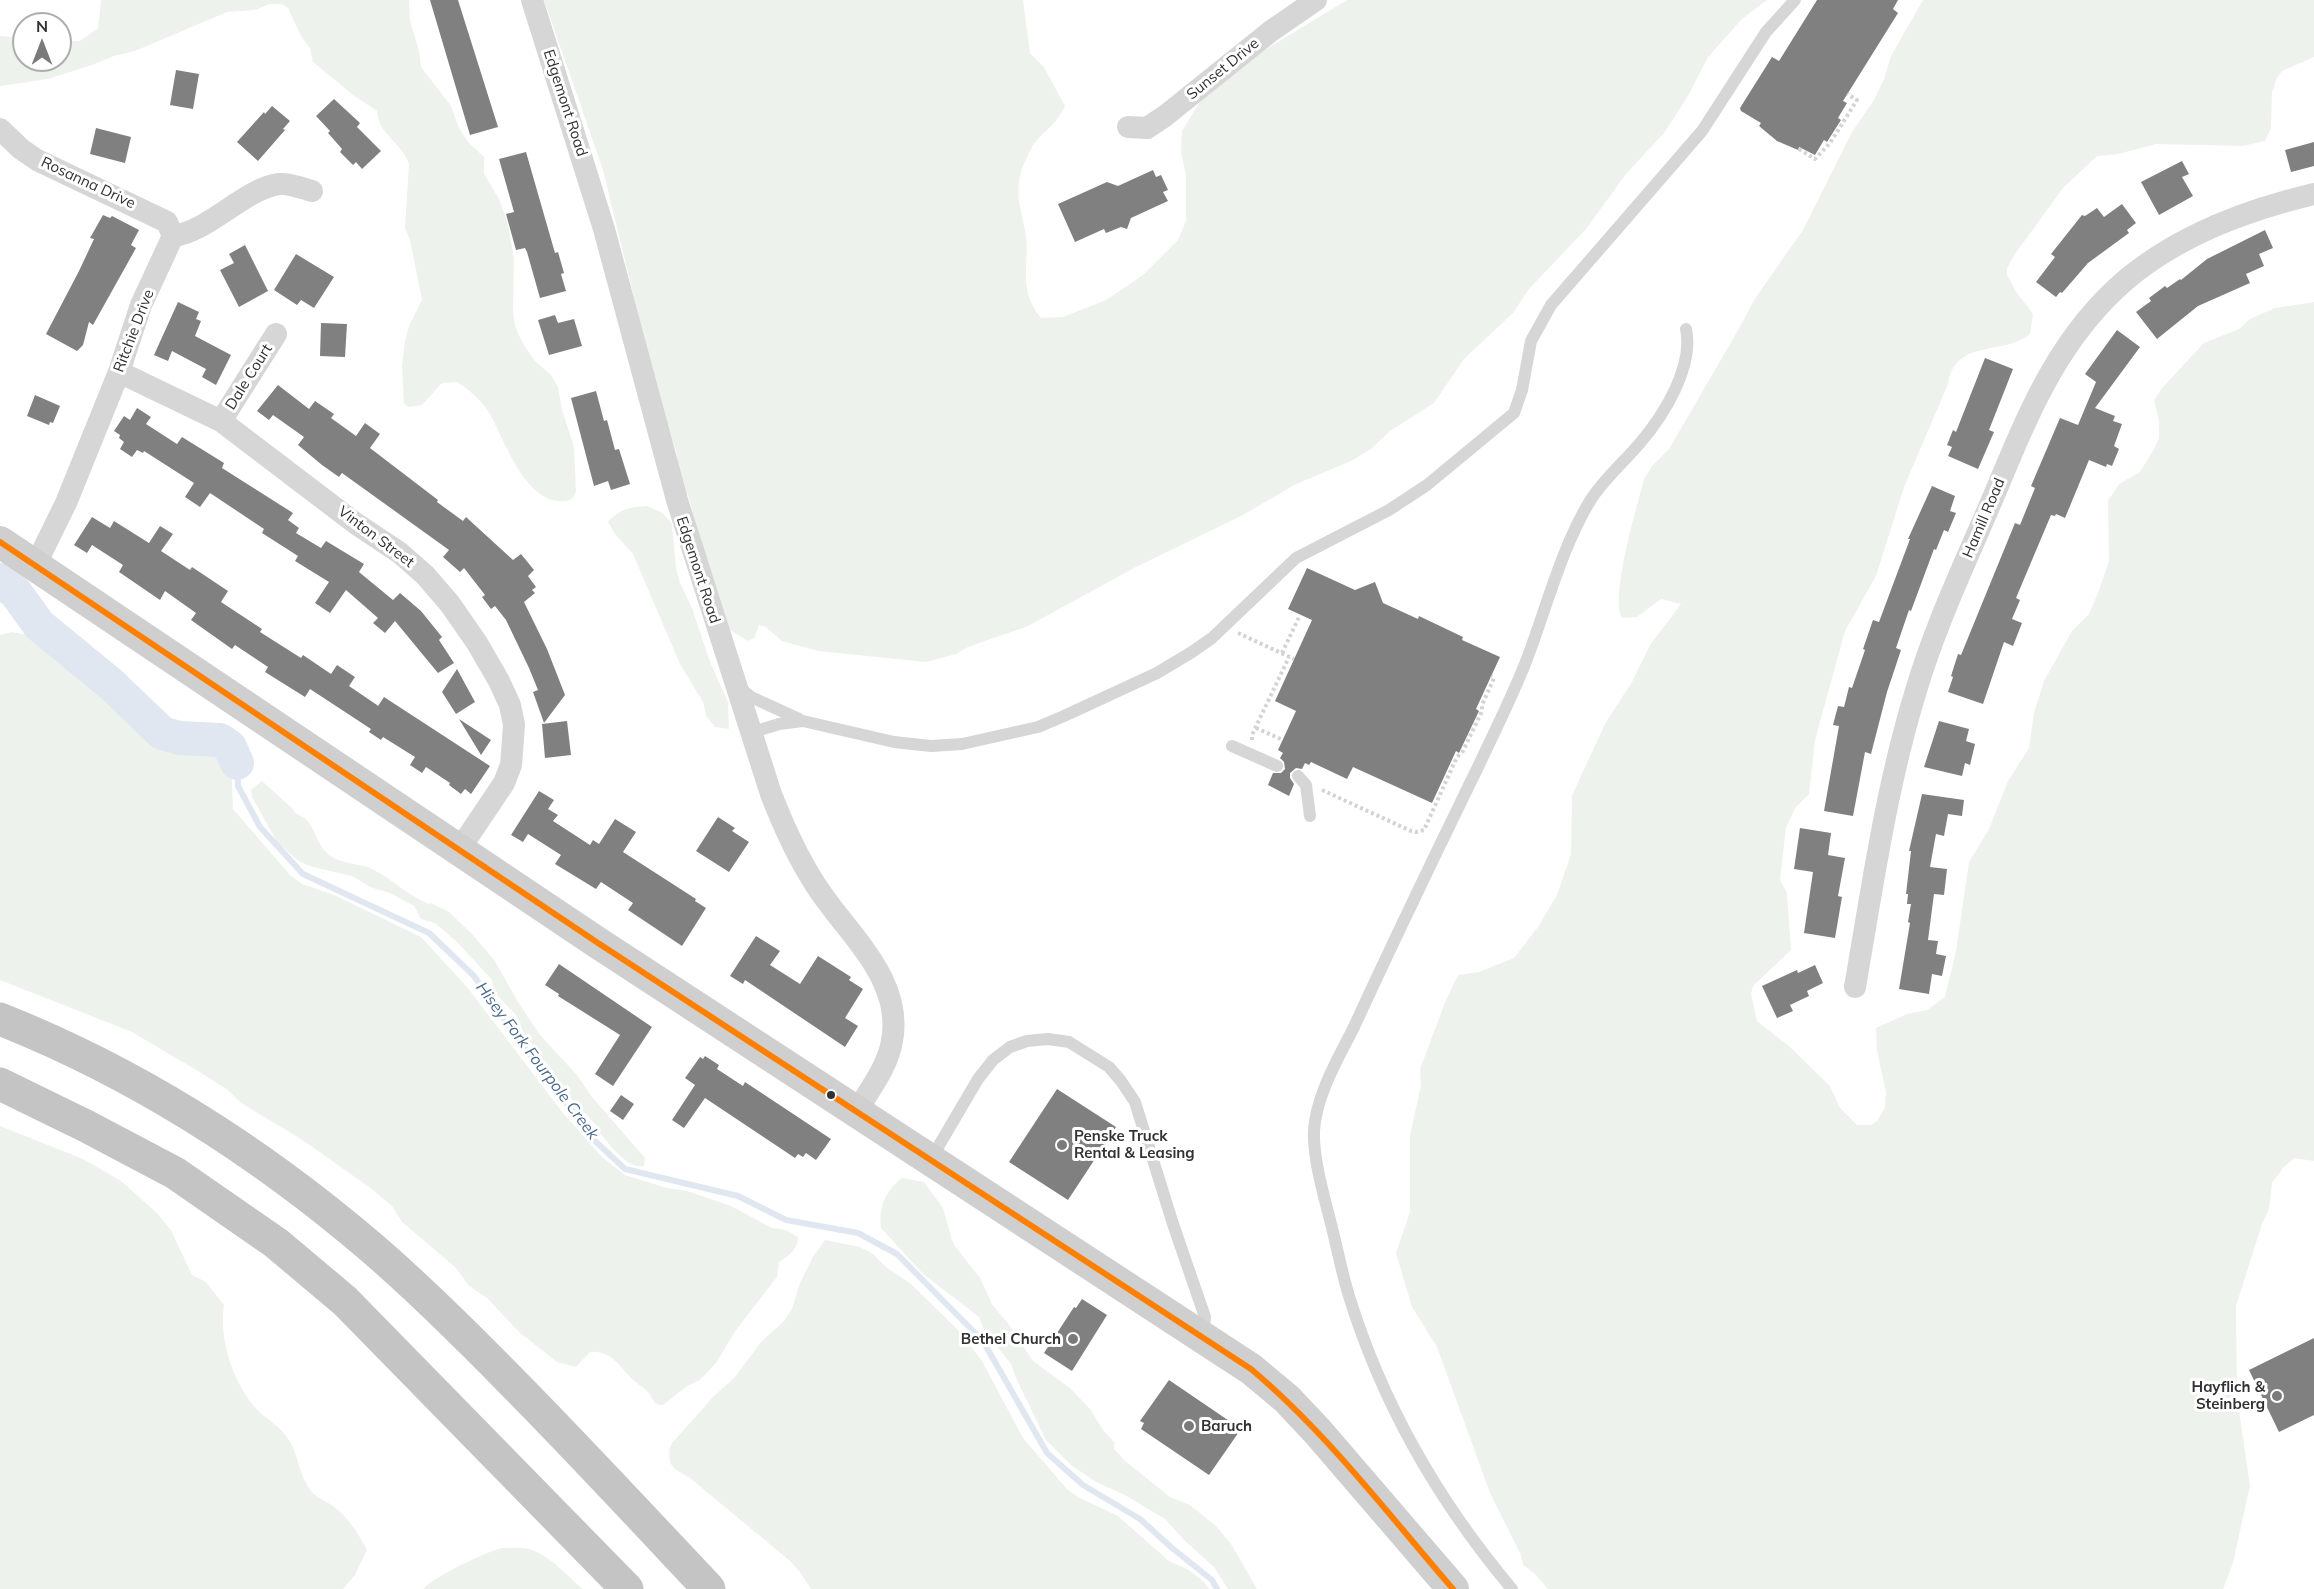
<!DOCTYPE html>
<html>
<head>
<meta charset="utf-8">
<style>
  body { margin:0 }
  #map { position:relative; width:2314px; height:1589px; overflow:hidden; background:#fff; font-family:Mulish,sans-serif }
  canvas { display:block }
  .north { position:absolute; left:12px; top:12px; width:60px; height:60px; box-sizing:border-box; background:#fff; border:2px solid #adadad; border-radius:50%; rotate:0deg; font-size:16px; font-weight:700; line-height:24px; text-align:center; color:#323232 }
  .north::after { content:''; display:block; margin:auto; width:21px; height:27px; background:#7a7a7a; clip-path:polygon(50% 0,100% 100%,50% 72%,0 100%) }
</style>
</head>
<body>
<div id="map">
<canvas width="2314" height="1589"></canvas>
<div class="north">N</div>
</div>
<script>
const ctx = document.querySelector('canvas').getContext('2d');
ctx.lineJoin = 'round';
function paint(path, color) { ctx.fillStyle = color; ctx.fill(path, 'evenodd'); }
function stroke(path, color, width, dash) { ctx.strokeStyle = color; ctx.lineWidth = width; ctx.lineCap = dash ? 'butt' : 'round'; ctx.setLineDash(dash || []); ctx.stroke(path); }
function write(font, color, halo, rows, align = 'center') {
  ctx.font = font + ' Mulish,sans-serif'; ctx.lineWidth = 6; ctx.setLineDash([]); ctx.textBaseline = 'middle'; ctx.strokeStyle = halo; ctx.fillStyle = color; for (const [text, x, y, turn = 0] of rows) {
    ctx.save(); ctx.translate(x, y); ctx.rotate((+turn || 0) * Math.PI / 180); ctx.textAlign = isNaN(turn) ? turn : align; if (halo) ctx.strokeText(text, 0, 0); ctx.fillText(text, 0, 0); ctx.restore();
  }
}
paint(new Path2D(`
  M101 0H409L410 21 419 51 421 67 451 106 459 128 468 142 484 157V174L499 199 508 224 514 259 513 311 515 326 522 342 534 360 551 375 558 387 562 410 574 447 576 491C573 500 569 502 559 501 525 500 504 440 490 414 483 402 468 388 456 382L442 383 422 405 409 407 404 404 402 366 405 341 409 326 422 300 410 240 405 228 409 164C402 143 378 134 377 111L353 95 313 62 310 48 301 36 288 8 282 4H269L255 10 227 12 135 51 114 56 92 65 48 79 0 86V36L24 38V60H60V41H80L98 28Z
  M544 0H1023L1030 53 1044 67 1065 106C1056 127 1039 133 1031 149 1026 159 1019 173 1019 184 1017 200 1022 214 1025 230 1031 265 1016 287 1041 318L1063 317 1106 300 1143 275 1178 240 1186 221V175L1181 152 1182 131 1201 100 1253 57 1347 0H1767L1742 19 1708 57 1688 96 1664 133 1626 174 1586 229 1529 289 1513 313 1464 359 1434 403 1390 431 1371 449 1351 461 1294 485 1243 515 1134 568 1028 626 968 647 956 654 926 662 818 651 782 641 766 627 759 625 754 638 748 641 730 630 704 555 689 498 680 479 676 451 659 401 603 170Z
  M1923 0H2314V57L2282 71 2277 78 2272 92 2271 128 2265 141 2242 146 2156 144 2118 154 2097 156 2063 188 2015 254 2007 268V275L2017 293 2033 314 2030 334C2004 356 1955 338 1948 384L1904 487 1876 576 1845 631 1815 740 1809 794 1796 807 1786 827 1780 880 1787 893 1791 950 1753 986 1751 994 1757 1021 1790 1047 1830 1086 1840 1108 1857 1125H1871L1877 1121 1885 1107 1886 1092 1877 1051 1876 1028 1907 1014 1927 1010 1945 997 1956 951 1969 862 1989 829 2008 781 2029 748 2034 713 2044 681 2072 631 2089 614 2098 593 2109 561 2108 501 2119 484 2140 472 2153 451 2159 438V421L2154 400 2162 388 2204 343 2239 329 2250 319 2275 308 2314 302V1161L2294 1158 2283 1168 2272 1183 2269 1209 2262 1224 2236 1306 2237 1396 2250 1486 2233 1563 2223 1589H1548L1535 1574 1523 1565 1521 1555 1490 1493 1437 1347 1412 1307 1396 1253 1410 1212V1135L1421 1086 1420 1069 1446 1000 1458 975 1479 972 1514 958 1538 927 1557 895 1571 854 1572 796 1580 778 1606 722 1632 682 1650 645 1681 604 1661 599 1637 617 1622 618C1610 595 1637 507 1644 479L1652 466 1669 449 1741 325 1754 300 1803 230 1852 132 1874 100 1884 79 1891 56Z
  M647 506 663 513 672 524 676 568 680 583 692 608 710 662 728 702 729 729 715 727 706 716 703 702 680 664 633 554 615 534 608 522C620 509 630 507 647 506Z
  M12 632 34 636 60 652 168 747 205 749 225 755 231 760 233 809 290 875 302 884 334 895 421 937 467 987 563 1113 602 1157 625 1175 667 1188 687 1191 731 1206 772 1228 786 1230 798 1237C798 1249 789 1256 779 1262L777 1277 736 1330 716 1363 700 1380 687 1386 663 1405C652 1405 653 1397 647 1391 642 1386 636 1383 632 1379 619 1366 611 1350 590 1352L576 1367 557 1362 519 1332 487 1298 469 1286 456 1268 402 1222 392 1206 369 1187 301 1139 241 1103 228 1090 198 1071 132 1032 0 980V635Z
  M262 781 293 809 294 812C297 814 303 817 306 819 315 829 317 845 328 854 341 865 357 862 372 869 393 879 408 896 431 905L429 902 449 912 471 933 495 961 518 1002 540 1035 577 1075 592 1097 645 1158 644 1166C625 1169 609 1142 597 1130V1126L563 1090 551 1068 527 1041 516 1015 495 993 492 980 458 943 435 923 421 919 414 906 390 893 370 887 352 876 309 866 297 860 277 842 252 797 251 790Z
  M0 1126 83 1159 121 1181 156 1212 171 1230 192 1275 206 1282 224 1305C219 1338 232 1379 253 1405 263 1418 280 1425 289 1440 299 1456 299 1476 311 1491 317 1498 326 1501 333 1506 349 1518 358 1533 367 1550L355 1575 343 1589H0Z
  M902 1178 924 1182 943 1208 952 1240 955 1246 980 1278 992 1304 1010 1326 1033 1361 1070 1388 1090 1409 1103 1430 1114 1442V1449L1124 1460 1170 1497 1190 1505 1216 1526 1231 1544 1257 1589H1228L1214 1567 1185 1541 1165 1519 1123 1494 1096 1482 1071 1465 1046 1440 1016 1378 1011 1364 984 1330 979 1317 923 1274 881 1228C878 1208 886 1190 902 1178Z
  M825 1240 860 1247 873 1254 886 1267 911 1284 960 1332 982 1361 1023 1438 1067 1489 1078 1497 1118 1516 1169 1561 1189 1570 1204 1582 1209 1589H811L800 1572 790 1561 690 1478 675 1469 670 1463 669 1450 672 1443 714 1396 734 1378 761 1342 784 1321 792 1309 800 1283 813 1257Z
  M501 1548C510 1548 521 1547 529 1549 550 1555 567 1576 583 1589H423C437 1575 482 1554 501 1548Z`), '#eef2ec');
stroke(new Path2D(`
  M237 763 238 786 260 827 303 874 429 933 474 976 520 1042 593 1139 625 1169 738 1196 786 1220 858 1233 897 1254 983 1341 1047 1453 1083 1485 1140 1519 1172 1548 1212 1580 1217 1589`), '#e0e7f0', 6);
stroke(new Path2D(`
  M0 580 16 593 39 625 112 685 162 733 179 738 220 740 230 747 237 763`), '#e0e7f0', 34);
paint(new Path2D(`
  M430 0H458L498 127 470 135Z
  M1817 0H1898L1893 9 1898 13 1843 101 1847 103 1838 118 1841 120 1827 142 1824 140 1815 155 1799 147 1798 150 1777 141 1759 126 1761 123 1741 111 1740 108 1772 57 1779 61Z
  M176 70 199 74 193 109 170 105Z
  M334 99 360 123 357 127 381 151 362 169 356 162 353 165 340 152 342 149 328 133 330 131 316 116Z
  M272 106 290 121 283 129 285 130 258 161 237 142 264 112 265 114Z
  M96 128 131 137 125 163 90 154Z
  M2314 142V166L2291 172 2285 150Z
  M526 152 555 253 558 252 564 273 561 274 566 291 540 298 527 252 525 248 516 250 506 214 514 212 499 159Z
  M2182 161 2189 174 2182 177 2193 196 2159 215 2141 182Z
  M1153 170 1156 177 1161 175 1168 190 1163 192 1168 201 1131 218 1127 229 1121 227 1106 233 1104 229 1075 242 1058 204 1107 182 1118 186Z
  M2122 204 2136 223 2127 230 2129 233 2088 263 2062 293 2060 292 2056 297 2036 282 2055 257 2051 254 2082 215 2085 216 2097 208 2104 217Z
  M103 215 110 218 112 216 139 230 131 245 136 248 93 325 89 322 83 345 77 351 46 334 79 271 94 239 90 238Z
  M2265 230 2273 248 2259 254 2264 266 2246 274 2250 283 2198 306 2157 339 2136 312 2151 301 2149 298 2165 286 2167 288 2180 279 2181 280 2207 259Z
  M245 245 268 291 239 307 220 270 234 263 229 254Z
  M296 254 334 277 314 308 301 300 297 305 274 290Z
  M178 302 199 312 196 319 201 321 195 336 231 355 216 385 202 377 206 369 172 351 168 361 154 355Z
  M555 315 558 323 574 319 582 346 549 355 538 320Z
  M321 323 347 324 345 357 320 356Z
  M2117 330 2140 347 2095 408 2115 416 2113 421 2122 424 2114 446 2119 449 2112 466 2107 464 2106 467 2089 460 2065 518 2056 514 2055 516 2051 515 2016 598 2020 600 2012 619 2022 623 2013 646 2004 642 1983 704 1948 692 1953 677 1951 676 1958 654 1961 655 2015 523 2020 525 2035 488 2031 486 2060 418 2078 425 2096 382 2085 374Z
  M1985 358 2013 369 1989 430 1994 432 1978 469 1948 456 1952 447 1947 445 1953 430 1956 432Z
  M278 385 309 409 315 401 334 414 331 418 356 436 365 423 380 434 370 448 438 500 437 502 463 521 466 517 513 560 521 554 534 570 528 576 536 587 532 590 535 593 524 602 547 649 565 695 544 723 533 692 538 690 529 668 506 620 495 606 491 609 482 597 485 595 464 568 460 572 443 557 449 550 342 473 339 477 322 465 298 445 304 437 273 415 269 420 257 411Z
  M596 391 604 421 607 420 615 450 619 449 630 484 611 490 608 481 594 486 571 398Z
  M35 395 60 406 53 423 50 422 49 425 27 416Z
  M137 408 151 417 146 424 177 444 182 437 224 463 222 468 293 513 288 520 299 528 296 533 321 548 326 541 364 564 359 572 393 600 400 593 421 611 442 637 439 640 454 663 438 673 395 621 385 633 373 623 378 618 346 590 330 613 315 603 329 582 295 561 298 556 262 533 264 529 210 493 200 507 185 497 194 483 144 451 143 453 137 450 132 457 120 449 124 442 119 438 120 435 114 431 124 416 130 420Z
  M1932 486 1955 496 1950 511 1956 513 1948 532 1944 530 1936 550 1934 549 1911 611 1909 610 1896 648 1901 650 1887 692 1871 754 1865 752 1853 816 1824 811 1839 726 1833 725 1838 706 1844 707 1849 687 1852 688 1865 650 1863 649 1873 620 1879 622 1910 539H1908Z
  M92 517 110 528 114 521 149 543 160 526 173 534 161 551 190 570 192 567 228 591 221 602 262 629 260 632 301 658 303 655 331 674 337 665 355 677 349 686 377 705 378 706 384 697 490 766 471 794 465 789 461 794 449 785 450 783 426 767 422 773 410 765 415 757 383 737 381 740 369 732 371 729 310 689 305 697 265 672 268 667 235 645 232 649 191 620 196 613 165 591 160 600 119 572 123 565 92 545 87 553 74 545Z
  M1307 568 1355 590 1375 582 1383 603 1418 619 1419 616 1463 637 1462 640 1500 657 1476 709 1479 711 1459 753 1456 751 1432 803 1353 767 1347 779 1311 762 1309 765 1305 763 1302 769 1296 768 1290 773V778L1294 784 1289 796 1268 785 1273 773H1281L1285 769 1284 762 1280 758 1283 753 1278 750 1296 711 1275 701 1312 620 1288 609Z
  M457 669 475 702 456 714 442 692Z
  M459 719 491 740 481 755Z
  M567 721 571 755 545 758 542 724Z
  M1939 721 1969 729 1966 741 1975 744 1970 765 1965 763 1962 776 1924 767Z
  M539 791 554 800 548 809 558 815 553 821 590 845 593 840 599 844 615 819 636 832 623 852 696 899 695 901 706 908 682 946 628 910 633 903 601 882 596 889 555 864 561 855 528 834 523 842 511 835Z
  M1922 794 1964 800 1962 816 1948 814 1944 836 1936 834 1930 867 1947 869 1944 895 1934 894 1928 940 1938 941 1936 954 1946 956 1942 976 1932 974 1929 994 1899 989 1910 923 1908 922 1911 904H1907L1908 894H1906L1911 851H1909Z
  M718 817 735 828 732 831 749 842 729 872 696 851Z
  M1800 828 1831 833 1828 855 1845 858 1838 896 1842 897 1835 938 1804 933 1813 872 1794 869Z
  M756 936 780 951 770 965 800 984 818 956 851 977 849 980 863 989 845 1018 858 1026 845 1047 745 980 743 984 730 976Z
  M559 964 652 1027 613 1086 595 1074 620 1035 558 996 559 994 545 985Z
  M1815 965 1823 983 1807 991 1809 996 1790 1005 1793 1011 1777 1018 1762 986 1797 970 1798 973Z
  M705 1056 719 1065 717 1069 743 1086 745 1082 831 1139 816 1160 806 1153 803 1157 798 1154 795 1158 705 1098 684 1128 672 1120 695 1085 685 1078 700 1057 703 1059Z
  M1057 1089 1116 1127 1068 1200 1009 1162Z
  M621 1095 634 1104 623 1120 610 1111Z
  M1082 1299 1107 1315 1072 1371 1044 1353 1074 1307 1076 1308Z
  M2314 1338V1415L2279 1432 2249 1370Z
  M1169 1380 1241 1429 1209 1475 1141 1429 1144 1423 1140 1421Z`), '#808080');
stroke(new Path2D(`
  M1799 149 1815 159 1830 143 1857 100 1847 94
  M1238 633 1294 659
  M1282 653 1300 615
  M1256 728 1283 740
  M1252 740V735L1289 657
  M1322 790 1411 831 1416 832 1424 830 1457 757 1463 751 1482 711V705L1494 678 1491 676`), '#d3d3d3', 4, [3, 3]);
stroke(new Path2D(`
  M740 688 751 697 799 719
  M750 733 779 724 803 721 894 742 931 746 962 744 1038 727 1064 716 1157 673 1192 652 1212 638 1296 558 1389 510 1427 485 1514 413 1522 390 1531 341 1551 305 1702 131 1766 32 1795 0
  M1232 746 1277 766
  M1298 776 1306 785 1310 816
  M931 1159 978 1079 993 1060 1010 1047 1027 1041 1048 1039 1069 1042 1109 1067 1121 1081 1135 1102 1173 1224 1205 1317 1203 1337
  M1512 1589C1438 1501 1383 1406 1349 1296 1342 1274 1338 1251 1332 1228 1325 1199 1313 1161 1314 1131 1316 1095 1338 1059 1354 1027 1394 940 1436 853 1478 767 1494 733 1511 699 1525 664 1545 613 1561 548 1590 501 1603 480 1624 462 1640 443 1664 415 1694 367 1686 329`), '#d6d6d6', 12);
stroke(new Path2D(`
  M532 0 604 229 677 500 771 794C783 825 797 856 815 884 845 932 904 978 892 1041 888 1066 870 1089 857 1111
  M1128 127 1147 128 1165 116 1271 31 1316 0
  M0 129 21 149 37 160 167 222 173 236
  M173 236C210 231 244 189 279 184 290 183 302 188 312 191
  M119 372 221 421 355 523 400 553 425 575 450 604 477 643 499 681 510 705 514 725 511 765 504 783 459 850
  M221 421 276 334
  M35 566 66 503 119 372 141 305 173 236
  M1855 987C1872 889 1886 789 1915 694 1935 625 1967 559 1995 493 2029 412 2059 336 2128 278 2182 234 2247 210 2314 194`), '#d6d6d6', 22);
stroke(new Path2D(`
  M0 542 598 943 1251 1369 1287 1399 1318 1432 1453 1589`), '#cfcfcf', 32);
stroke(new Path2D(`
  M0 1019C136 1073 261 1153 372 1248 422 1291 469 1338 515 1385 581 1452 645 1521 709 1589
  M0 1084 86 1126 175 1173 276 1243 345 1301 627 1589`), '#c4c4c4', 33);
stroke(new Path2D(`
  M0 542 598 943 1251 1369C1327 1433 1388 1514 1453 1589`), '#ff8000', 6);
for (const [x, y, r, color] of [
  [831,1095,5,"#323232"],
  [1062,1145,6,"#7a7a7a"],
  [1073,1339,6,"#7a7a7a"],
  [2277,1396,6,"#7a7a7a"],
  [1189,1426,6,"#7a7a7a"]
]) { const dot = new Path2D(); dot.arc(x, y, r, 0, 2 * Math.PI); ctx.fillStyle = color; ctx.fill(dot); stroke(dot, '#fff', 2); }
write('15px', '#323232', '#fff', [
  ["Sunset Drive",1223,69,-39],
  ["Edgemont Road",565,103,72],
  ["Rosanna Drive",88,183,25],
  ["Ritchie Drive",134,331,-69],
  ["Dale Court",249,377,-58],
  ["Hamill Road",1984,518,-67],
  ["Vinton Street",376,537,37],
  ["Edgemont Road",698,570,72]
]);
write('bold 15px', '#323232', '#fff', [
  ["Penske Truck",1074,1136],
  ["Rental & Leasing",1074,1153],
  ["Bethel Church",1061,1339,"right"],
  ["Hayflich &",2265,1387,"right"],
  ["Steinberg",2265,1404,"right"],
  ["Baruch",1201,1426]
], 'left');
write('italic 16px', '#49698c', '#fff', [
  ["Hisey Fork Fourpole Creek",537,1061,53]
]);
</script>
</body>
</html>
